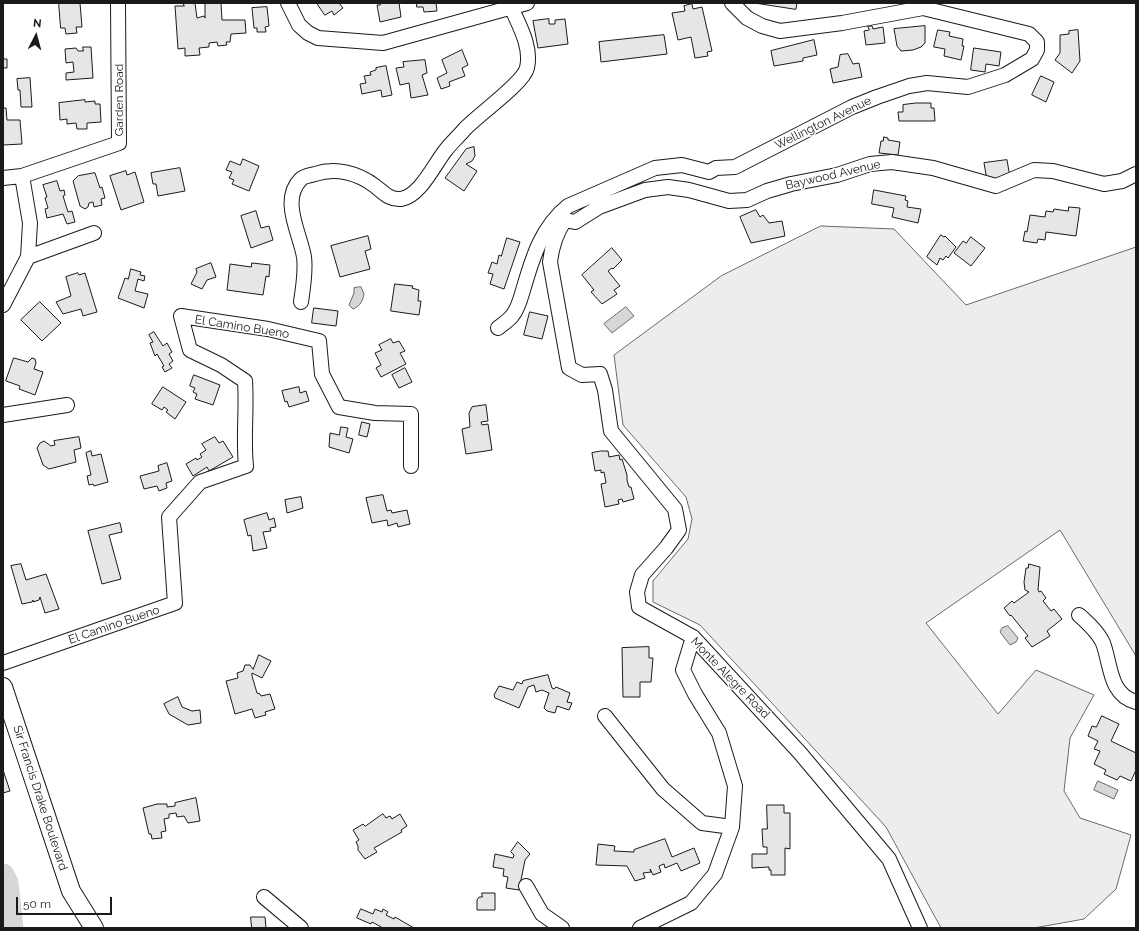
<!DOCTYPE html>
<html>
<head>
<meta charset="utf-8">
<style>
  body { margin:0 }
  #map { position:relative; width:1139px; height:931px; overflow:hidden; background:#fff; font-family:Raleway,sans-serif }
  canvas { display:block }
  .frame { position:absolute; inset:0; border:4px solid #1a1a1a; pointer-events:none }
  .north { position:absolute; left:16px; top:16px; width:40px; height:40px; -webkit-text-stroke:3px #fff; paint-order:stroke; rotate:6deg; font-size:11px; font-weight:700; line-height:16px; text-align:center; color:#1a1a1a }
  .north::after { content:''; display:block; margin:auto; width:14px; height:18px; background:#1a1a1a; clip-path:polygon(50% 0,100% 100%,50% 72%,0 100%) }
  .scale { position:absolute; left:16px; top:897px; width:96px; height:18px; box-sizing:border-box; border:2px solid #1a1a1a; border-top:0; padding-left:5px; font-size:12px; line-height:14px; white-space:nowrap; color:#1a1a1a; -webkit-text-stroke:3px #fff; paint-order:stroke }
</style>
</head>
<body>
<div id="map">
<canvas width="1139" height="931"></canvas>
<div class="frame"></div>
<div class="north">N</div>
<div class="scale">50 m</div>
</div>
<script>
const ctx = document.querySelector('canvas').getContext('2d');
ctx.lineJoin = 'round';
function paint(path, color) { ctx.fillStyle = color; ctx.fill(path, 'evenodd'); }
function stroke(path, color, width, dash) { ctx.strokeStyle = color; ctx.lineWidth = width; ctx.lineCap = dash ? 'butt' : 'round'; ctx.setLineDash(dash || []); ctx.stroke(path); }
function write(font, color, halo, rows, align = 'center') {
  ctx.font = font + ' Raleway,sans-serif'; ctx.lineWidth = 3; ctx.setLineDash([]); ctx.textBaseline = 'middle'; ctx.strokeStyle = halo; ctx.fillStyle = color; for (const [text, x, y, turn = 0] of rows) {
    ctx.save(); ctx.translate(x, y); ctx.rotate((+turn || 0) * Math.PI / 180); ctx.textAlign = isNaN(turn) ? turn : align; if (halo) ctx.strokeText(text, 0, 0); ctx.fillText(text, 0, 0); ctx.restore();
  }
}
const green = new Path2D(`
  M821 226 894 229 966 305 1136 247V656L1060 530 926 623 998 714 1036 670 1094 695 1070 738 1064 791 1080 818 1131 835 1116 889 1084 919 1034 928H941L886 827 700 625 653 602V581L688 539 692 519 686 497 623 425 614 355 721 276Z`);
paint(green, '#ededed');
stroke(green, '#6a6a6a', 1);
const water = new Path2D(`
  M361 287 364 294C363 301 360 306 353 309L349 305 354 293V288Z
  M626 307 634 316 612 333 604 324Z
  M1008 626 1018 638 1016 642 1010 645 1000 632 1002 628Z
  M1098 781 1118 790 1114 799 1094 790Z`);
paint(water, '#d7d7d7');
stroke(water, '#6a6a6a', 1);
stroke(new Path2D(`
  M3 875 7 883 12 928`), '#d7d7d7', 23);
const building = new Path2D(`
  M59 3H80L82 27H76L77 33 66 34 65 28H61Z
  M183 3H195L197 18 204 16 205 18V3H221L222 20H245L246 33 231 34 230 42H226L227 45 218 46 217 42 209 43V47L199 48 200 55 185 56V48L178 49 176 20 175 6H184Z
  M317 3H339L343 8 334 15 332 11 325 15Z
  M380 3H399L401 17 380 22 377 5H380Z
  M417 3H436L437 11 424 12 423 7H417Z
  M755 3H797L796 9Z
  M692 4 693 9 702 7 712 51 707 52 708 56 695 58 691 37 678 40 672 13 685 11 684 6Z
  M267 7 269 26 265 27 266 32H257V28H254L252 8Z
  M549 19V24H555V20L565 19 568 44 538 48 533 21Z
  M868 26H872L873 29 883 27 885 43 866 45 864 31 869 30Z
  M925 26V43L921 47 913 50 901 51 897 46 894 29Z
  M938 30 950 32 949 36 963 39 962 46H964L961 60 944 56 945 49 934 47Z
  M1078 30 1080 61 1072 73 1055 60 1060 53V35L1069 34V31Z
  M664 35 667 54 601 62 599 42Z
  M814 40 817 55 803 58V61L774 66 771 51Z
  M83 47H91L93 78 66 80V73L74 72 73 62 66 63 65 49 76 48 78 51H83Z
  M974 48 1001 52 999 66 986 64 985 72 971 70Z
  M462 50 468 65 462 68 465 76 449 82 450 86 441 89 437 78 447 73 442 60Z
  M848 54 853 64 859 63 862 77 833 83 830 69 838 67 840 55Z
  M3 59H7V68H3Z
  M425 60 427 73 422 75 428 95 411 98 409 83 400 85 396 68 404 67 403 62Z
  M386 66 392 95 382 97 381 90 362 94 360 84 366 83 364 76 371 75 370 72 376 70V68Z
  M1041 76 1054 82 1046 102 1032 95Z
  M30 78 32 107H21L20 90H18L17 79Z
  M85 100V102L95 101V104H100L101 122 87 123V129H77L76 123 67 124V119L60 120 59 103Z
  M916 103H931V108H934L935 121H899L898 112H903V105Z
  M3 108H6L7 120H20L22 144 3 145Z
  M884 137 888 138V140L900 142 898 155 879 153 881 141H883Z
  M474 147 475 156 472 161 466 164 477 171 464 191 445 178 466 149Z
  M243 159 259 166 249 191 232 184 234 180 229 178 232 172 226 170 230 161 240 165Z
  M1007 160 1010 177 987 180 984 163Z
  M180 168 185 191 158 196 156 184H153L151 173Z
  M126 171 127 175 135 172 144 202 121 210 110 176Z
  M95 173 100 188 102 187 105 198 101 199 102 205 94 207 93 202 89 203 88 207 85 209 80 206 73 181 78 176Z
  M57 181 60 191 64 190 65 195 63 196 68 212 72 211 75 222 67 224 63 214 47 218 45 209 48 208 45 198 47 197 43 185Z
  M874 190 906 196 905 200 908 201 907 207 921 209 918 223 892 217 894 208 872 204Z
  M1069 207 1080 208 1076 236 1046 232 1045 240 1038 239 1037 243 1023 241 1025 231 1027 232 1030 215 1045 217 1046 211 1053 212 1054 209 1068 211Z
  M756 210 760 217 763 215 769 223 782 221 785 236 751 243 740 217Z
  M256 211 261 228 269 226 273 240 251 248 241 216Z
  M941 235 944 237 945 236 956 247 948 258 946 256 943 260 940 258 937 265 927 257Z
  M368 236 371 249 365 251 370 269 340 277 331 246Z
  M971 237 985 248 971 266 954 253 963 241 966 243Z
  M507 238 520 242 504 289 490 284 493 274 488 273 492 262 497 264 499 255 501 256Z
  M612 248 622 260 613 269 612 268 608 271 620 286 614 290 617 294 602 304 591 292 594 290 582 275Z
  M211 263 216 277 207 280 202 289 191 284 197 272 196 269Z
  M252 263 270 265 269 277 266 276 263 295 227 290 230 264 251 267Z
  M131 269 141 272 140 275 145 276 144 281 138 279 135 291 148 294 144 308 118 298 125 278 128 279Z
  M78 273 79 275 85 273 97 312 83 316 81 309 63 314 56 302 71 296 66 277Z
  M395 284 413 286 412 288 419 290 418 301H421L419 315 391 311Z
  M40 302 61 323 42 341 21 320Z
  M314 308 338 311 336 326 312 323Z
  M530 312 548 316 542 339 524 335Z
  M154 332 163 346 167 343 172 352 169 354 173 361 169 364 172 368 165 372 162 367 164 366 157 354 155 356 150 343 153 342 149 335Z
  M391 339 393 343 399 341 405 351 400 353 406 364 381 377 376 368 381 365 375 353 382 350 379 345Z
  M14 358 28 362 32 358 35 359 36 363 34 369 43 372 35 395 19 389 20 386 6 381Z
  M405 368 412 382 399 388 392 375Z
  M194 375 220 385 213 405 195 399 197 394 193 392 195 388 190 386Z
  M163 387 186 402 175 419 166 412 168 410 164 407 162 410 152 404Z
  M299 387 300 393 306 391 309 401 289 407 287 401 285 402 282 391Z
  M486 405 488 421 481 422 482 425 488 424 492 450 466 454 462 429 470 427 469 413 472 407Z
  M362 422 370 424 367 437 359 435Z
  M341 427 348 428 346 437 353 439 349 453 329 447 330 433 339 435Z
  M79 437 81 448 74 450 76 462 49 469 43 465 37 448 40 443 44 441 51 446 55 445 54 441Z
  M215 437 219 443 223 441 233 457 209 471 207 467 193 476 186 464 196 458 197 460 202 457 200 454 206 450 202 444Z
  M91 451 92 456 101 454 108 482 94 486 93 484 89 485 87 476 91 475 86 453Z
  M601 451H608L609 457 619 455 620 460 622 459 627 475V480L629 487H631L634 499 623 502 622 499 618 500 619 504 605 507 601 484 606 483 604 472 601 473V470L595 471 592 453Z
  M167 463 172 481 166 483 167 488 159 491 157 486 144 489 140 476 159 471 158 466Z
  M383 495 387 511 391 510 392 513 407 510 410 524 398 527 397 523 388 526 387 520 372 523 366 498Z
  M301 497 303 508 287 513 285 500Z
  M267 513 269 520 274 518 276 527 270 528 271 531 263 532 267 548 253 551 251 535 248 536 244 520Z
  M120 523 122 532 109 535 121 579 102 584 88 531Z
  M21 564 26 580 46 574 59 609 45 613 40 597 39 600 33 602V600L32 602 22 604 11 566Z
  M1029 564 1040 567 1038 590 1039 592 1041 591 1046 598 1043 601 1051 611 1054 609 1062 619 1047 631 1050 636 1032 647 1025 638 1028 636 1011 615 1010 616 1004 608 1012 601 1014 603 1029 592 1025 590 1024 582 1026 568H1028Z
  M649 647V658H653L651 682H640V697H623L622 648Z
  M259 655 271 661 262 678 252 673V676L257 693 260 694 261 696 270 694 275 709 265 712 266 715 255 718 252 709 235 714 226 681 238 678 237 673 243 671 245 665H250L253 669Z
  M548 675 552 688 554 689 556 687 570 693 567 702 572 703 569 710 557 706 555 713 547 711 544 708 549 693 542 690 536 692 534 685 528 687 519 708 495 698 494 695 499 686 513 690 517 682 522 684 523 681Z
  M178 697 182 707 192 711 200 710 201 723 188 725 169 714 164 704Z
  M1102 716 1119 724 1111 741 1136 753V770L1131 781 1120 776 1117 780 1104 774 1106 770 1094 764 1100 751 1094 749 1098 741 1088 736 1092 726 1096 727Z
  M3 770 10 791 3 793Z
  M196 798 200 821 188 823 184 816 177 817 176 813 169 814V818L164 819 166 831 161 832 162 838 152 839 151 834H149L143 808 157 804H167V807L175 806V803Z
  M767 805H784V813H790V849L785 848V875H771V870H769V867L752 868V854H767V847H763L762 829H767Z
  M383 814 386 818 390 816 392 819 400 814 407 826 401 830 402 832 374 848 377 852 365 859 358 850V846L356 842 359 840 353 830 363 824 365 826Z
  M665 839 672 857 694 848 700 863 681 871 677 863 665 868 664 864 659 866 661 872 653 875 650 869 651 872 643 873 645 878 635 881 627 866 596 865 598 844 615 846 614 851 634 852V850Z
  M518 842 530 854 525 860 519 890 506 888 508 877 503 876 504 869 493 867 495 854 513 858 514 855 511 852Z
  M482 893H495V910H477V900L479 897H482Z
  M361 909 373 914 375 909 382 912 383 909 388 912 386 915 394 919 395 917 414 928H383L372 922 371 924 357 918Z
  M251 917H265L266 928H252Z`);
paint(building, '#e6e6e6');
stroke(building, '#1a1a1a', 1);
const minor = new Path2D(`
  M288 3 299 25 308 33 318 38 383 43 527 3
  M3 178 22 176 119 143 118 3
  M560 213 565 220 575 222 599 207 645 190 668 187 689 190 729 201 747 200 767 191 791 184 837 175 870 164 892 162 933 168 996 186 1034 170 1053 171 1104 184 1122 181 1136 174
  M565 220C556 233 552 245 550 262L569 368 582 375 600 374 605 390 611 431 675 509 679 530 666 548 642 575 637 592 639 607 693 637 800 753 889 859 920 928
  M28 257 94 233
  M301 302C303 287 306 272 304 257 300 233 280 200 301 179 304 176 311 175 315 174 336 167 358 173 375 186 383 192 389 200 401 199 420 196 434 165 445 151 450 144 457 138 463 131 476 116 523 84 527 68 532 47 519 25 511 7
  M3 305 28 257 30 223 22 176
  M498 328C503 324 509 320 512 316 519 308 521 296 524 287 533 256 542 227 568 206L655 168 682 165 709 172 716 168 735 167 852 107 877 97 909 86 927 83 968 87 1005 75 1032 59 1037 50V42L1029 34 923 8 842 23 780 31 762 26 747 18 732 3
  M3 415 67 405
  M1079 615C1088 623 1098 632 1103 643 1111 664 1109 695 1136 702
  M3 663 175 603 169 517 200 482 246 466C243 438 247 410 245 381L221 365 190 350 181 316 268 329 319 341 322 374 339 407 375 413 411 414V466
  M605 716 663 789 702 823 732 827
  M526 886 542 914 562 928
  M264 897 301 928
  M640 928 691 903 715 874 732 827 735 786 719 733 695 694 683 670 693 637`);
const major = new Path2D(`
  M3 687 71 891 94 928`);
stroke(minor, '#1a1a1a', 16);
stroke(major, '#1a1a1a', 20);
stroke(minor, '#fff', 14);
stroke(major, '#fff', 18);
write('12px', '#1a1a1a', '#fff', [
  ["Garden Road",119,100,-90],
  ["Wellington Avenue",823,123,-26],
  ["Baywood Avenue",833,175,-13],
  ["El Camino Bueno",242,327,9],
  ["El Camino Bueno",114,625,-19],
  ["Monte Alegre Road",730,678,46],
  ["Sir Francis Drake Boulevard",40,798,72]
]);
</script>
</body>
</html>
